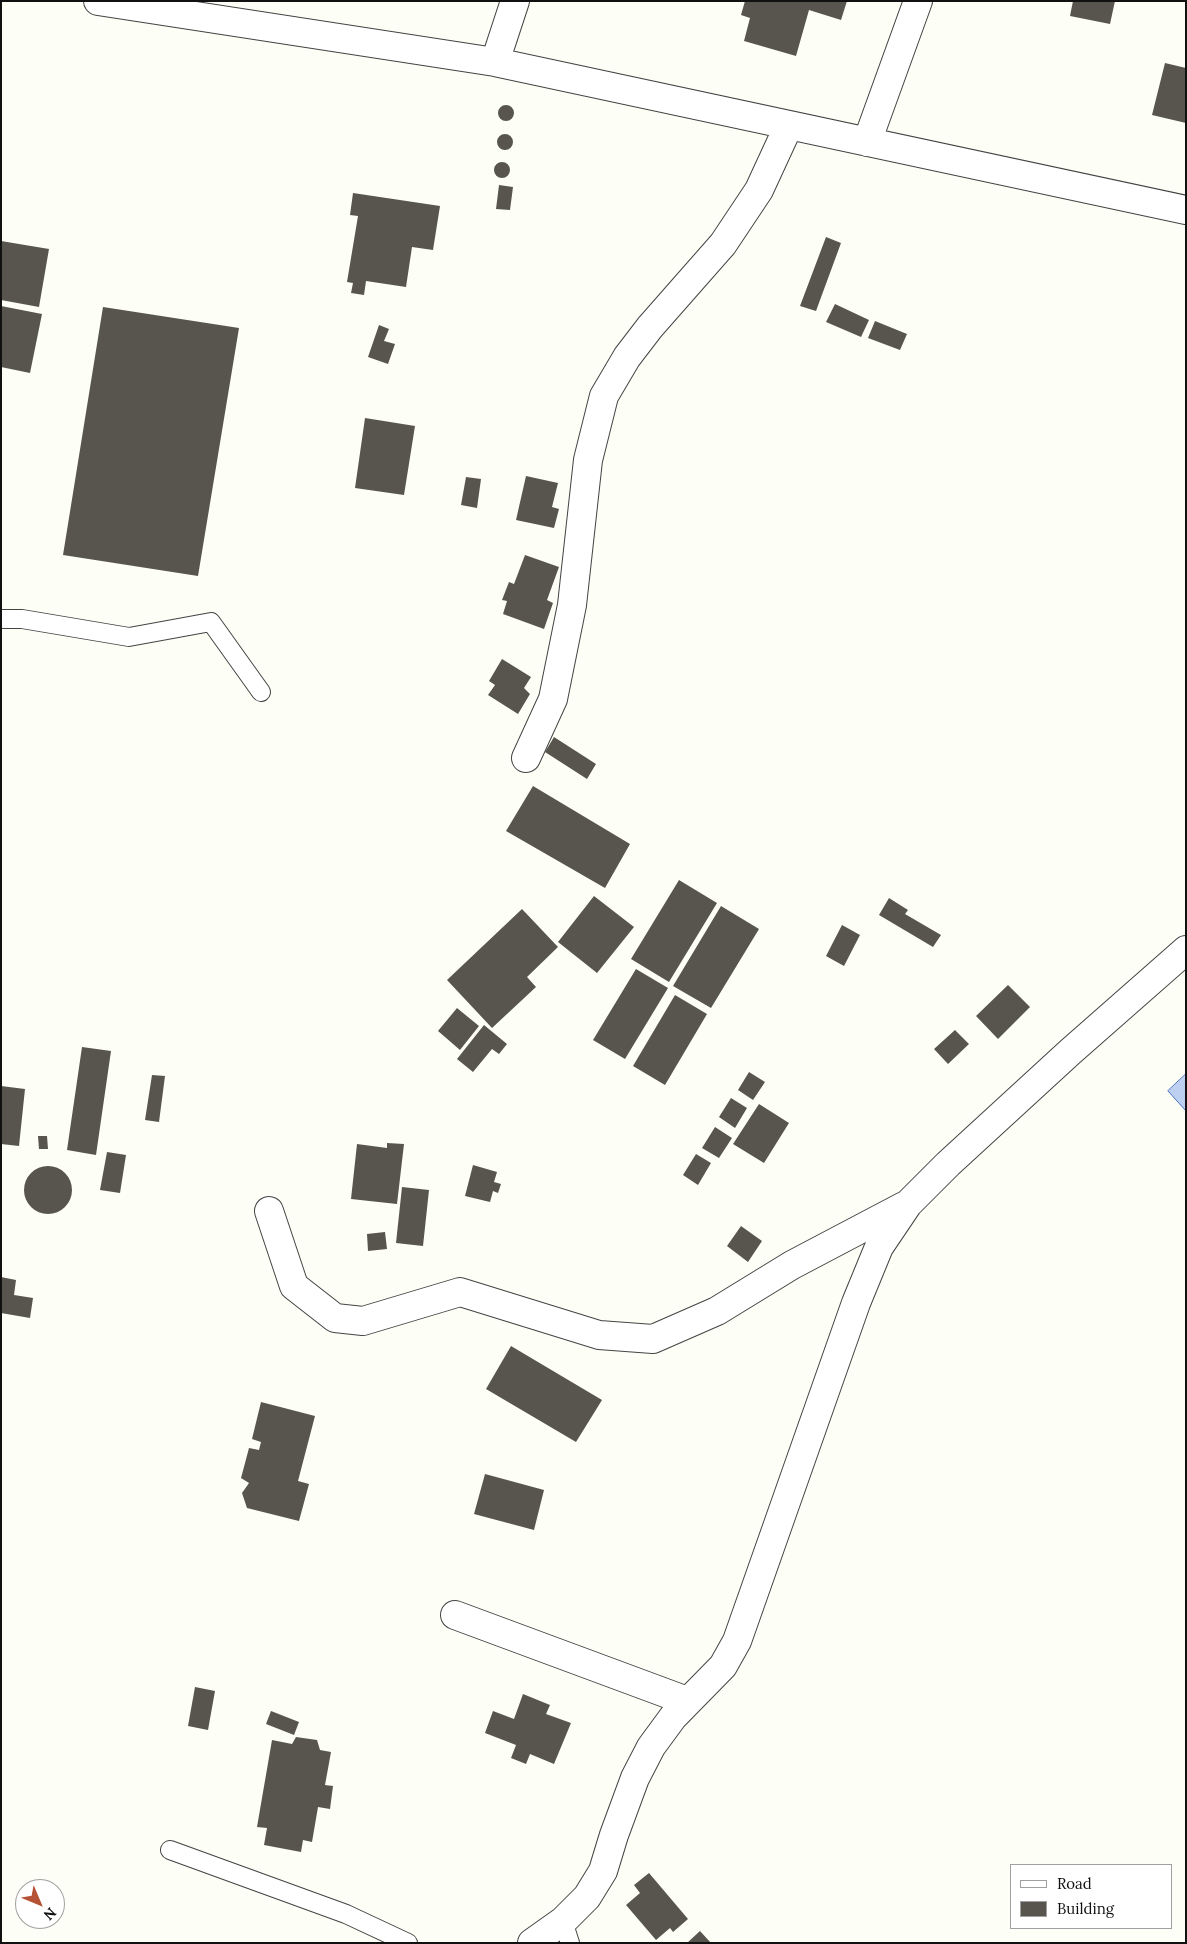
<!DOCTYPE html>
<html>
<head>
<meta charset="utf-8">
<style>
  body { margin:0 }
  #map { position:relative; width:1187px; height:1944px; overflow:hidden; background:#fdfef5; font-family:Lora,serif }
  canvas { display:block }
  .frame { position:absolute; inset:0; border:2px solid #111; pointer-events:none }
  .legend { position:absolute; left:1010px; top:1864px; width:162px; height:65px; box-sizing:border-box; background:#fff; border:1px solid #a0a0a0; margin:0; padding:6px 9px; list-style:none; font-size:15px; color:#111 }
  .legend li { display:flex; align-items:center; gap:10px; height:25px }
  .legend b { width:25px; border:1px solid #a0a0a0 }
  .north { position:absolute; left:15px; top:1879px; width:50px; height:50px; box-sizing:border-box; background:#fff; border:1px solid #a0a0a0; border-radius:50%; rotate:135deg; font-size:14px; font-weight:700; line-height:20px; text-align:center; color:#111 }
  .north::after { content:''; display:block; margin:auto; width:18px; height:22px; background:#b55135; clip-path:polygon(50% 0,100% 100%,50% 72%,0 100%) }
</style>
</head>
<body>
<div id="map">
<canvas width="1187" height="1944"></canvas>
<div class="frame"></div>
<ul class="legend">
<li><b style="height:6px;background:#fff"></b>Road</li>
<li><b style="height:14px;background:#58554e"></b>Building</li>
</ul>
<div class="north">N</div>
</div>
<script>
const ctx = document.querySelector('canvas').getContext('2d');
ctx.lineJoin = 'round';
function paint(path, color) { ctx.fillStyle = color; ctx.fill(path, 'evenodd'); }
function stroke(path, color, width, dash) { ctx.strokeStyle = color; ctx.lineWidth = width; ctx.lineCap = dash ? 'butt' : 'round'; ctx.setLineDash(dash || []); ctx.stroke(path); }
const water = new Path2D(`
  M1186 1074V1111L1168 1091Z`);
paint(water, '#bed0f1');
stroke(water, '#4c73c1', 1);
paint(new Path2D(`
  M745 1H847L841 20 809 10 796 56 744 41 750 18 741 15Z
  M1073 1H1115L1110 24 1070 16Z
  M1165 63 1186 68V123L1152 115Z
  M498 113a8 8 0 1 1 16 0a8 8 0 1 1-16 0Z
  M497 142a8 8 0 1 1 16 0a8 8 0 1 1-16 0Z
  M494 170a8 8 0 1 1 16 0a8 8 0 1 1-16 0Z
  M499 185 513 187 510 210 496 209Z
  M353 193 440 206 433 250 412 247 406 287 366 281 364 295 351 293 353 283 347 282 358 216 350 215Z
  M826 237 841 243 816 311 800 306Z
  M1 241 49 249 39 307 1 300Z
  M835 304 869 320 861 337 826 322Z
  M1 306 42 314 30 373 1 367Z
  M103 307 239 328 198 576 63 555Z
  M875 321 907 334 900 350 868 338Z
  M379 325 389 329 384 341 395 344 388 364 368 357Z
  M365 418 415 426 404 495 355 488Z
  M526 476 558 483 552 507 559 509 554 528 516 520Z
  M466 477 481 479 477 508 461 505Z
  M525 555 559 567 547 600 553 603 544 629 503 614 507 601 502 600 509 582 514 584Z
  M502 659 531 677 524 688 530 694 518 714 488 695 495 685 489 681Z
  M554 737 596 764 587 779 545 752Z
  M533 786 630 844 605 888 506 831Z
  M679 880 717 903 669 982 631 959Z
  M594 896 634 927 597 973 558 942Z
  M889 898 908 910 905 914 941 935 933 947 879 915Z
  M721 906 759 929 711 1008 673 986Z
  M522 909 558 947 527 977 536 987 492 1028 447 980Z
  M842 925 860 935 844 966 826 956Z
  M636 969 668 988 625 1059 593 1040Z
  M1008 985 1030 1007 998 1039 976 1016Z
  M675 995 707 1014 665 1085 633 1066Z
  M457 1008 479 1026 460 1050 438 1031Z
  M484 1025 507 1044 499 1054 492 1049 473 1072 457 1059Z
  M955 1030 969 1044 948 1064 934 1049Z
  M82 1047 111 1051 96 1155 67 1150Z
  M749 1072 765 1082 753 1100 738 1090Z
  M152 1075 165 1076 159 1122 145 1120Z
  M1 1086 25 1089 19 1146 1 1144Z
  M731 1098 747 1108 735 1128 719 1117Z
  M759 1104 789 1123 764 1163 733 1144Z
  M715 1127 732 1138 719 1158 702 1148Z
  M38 1136H47L48 1149H39Z
  M387 1143 404 1144 397 1204 351 1199 357 1144 387 1148Z
  M107 1152 126 1155 120 1193 100 1190Z
  M696 1154 711 1163 698 1185 683 1175Z
  M473 1165 497 1172 494 1182 501 1184 498 1193 493 1191 490 1202 465 1196Z
  M24 1190a24 24 0 1 1 48 0a24 24 0 1 1-48 0Z
  M402 1187 429 1190 423 1246 396 1243Z
  M741 1226 762 1241 748 1262 727 1246Z
  M385 1232 387 1249 368 1251 367 1234Z
  M1 1277 16 1280 14 1295 33 1298 30 1318 1 1313Z
  M511 1346 602 1400 576 1442 486 1389Z
  M261 1402 315 1416 298 1481 309 1484 299 1521 247 1508 242 1493 249 1483 241 1478 249 1448 259 1450 261 1442 252 1439Z
  M485 1474 544 1490 534 1530 474 1514Z
  M195 1687 215 1691 208 1730 188 1726Z
  M523 1694 550 1705 546 1714 571 1723 554 1764 530 1754 526 1764 511 1758 516 1745 485 1733 493 1711 514 1719Z
  M271 1711 299 1722 294 1735 266 1724Z
  M296 1737 317 1740 320 1750 331 1752 325 1785 333 1786 330 1809 318 1807 312 1842 303 1840 301 1852 264 1845 267 1828 257 1827 272 1740 292 1744Z
  M649 1873 688 1919 673 1932 670 1928 656 1940 626 1905 640 1893 634 1885Z
  M700 1931 711 1943H687Z`), '#58554e');
const service = new Path2D(`
  M1 619H22L129 637 211 622 261 692
  M170 1850 346 1914 408 1943
  M563 1921 570 1943`);
const minor = new Path2D(`
  M98 1 495 62 1186 210
  M495 62 515 1
  M867 142 918 1
  M526 758 553 699 572 605 588 460 604 396 627 357 650 327 723 244 759 190 789 125
  M269 1211 294 1286 335 1318 363 1321 460 1292 599 1335 653 1339 717 1311 792 1265 904 1206
  M455 1615 687 1701
  M532 1943 563 1921 587 1897 603 1871 614 1835 635 1778 651 1747 673 1717 723 1666 737 1641 856 1303 879 1247 908 1204 948 1164 1070 1052 1186 950`);
stroke(service, '#444', 20);
stroke(minor, '#444', 30);
stroke(service, '#fff', 18);
stroke(minor, '#fff', 28);
</script>
</body>
</html>
